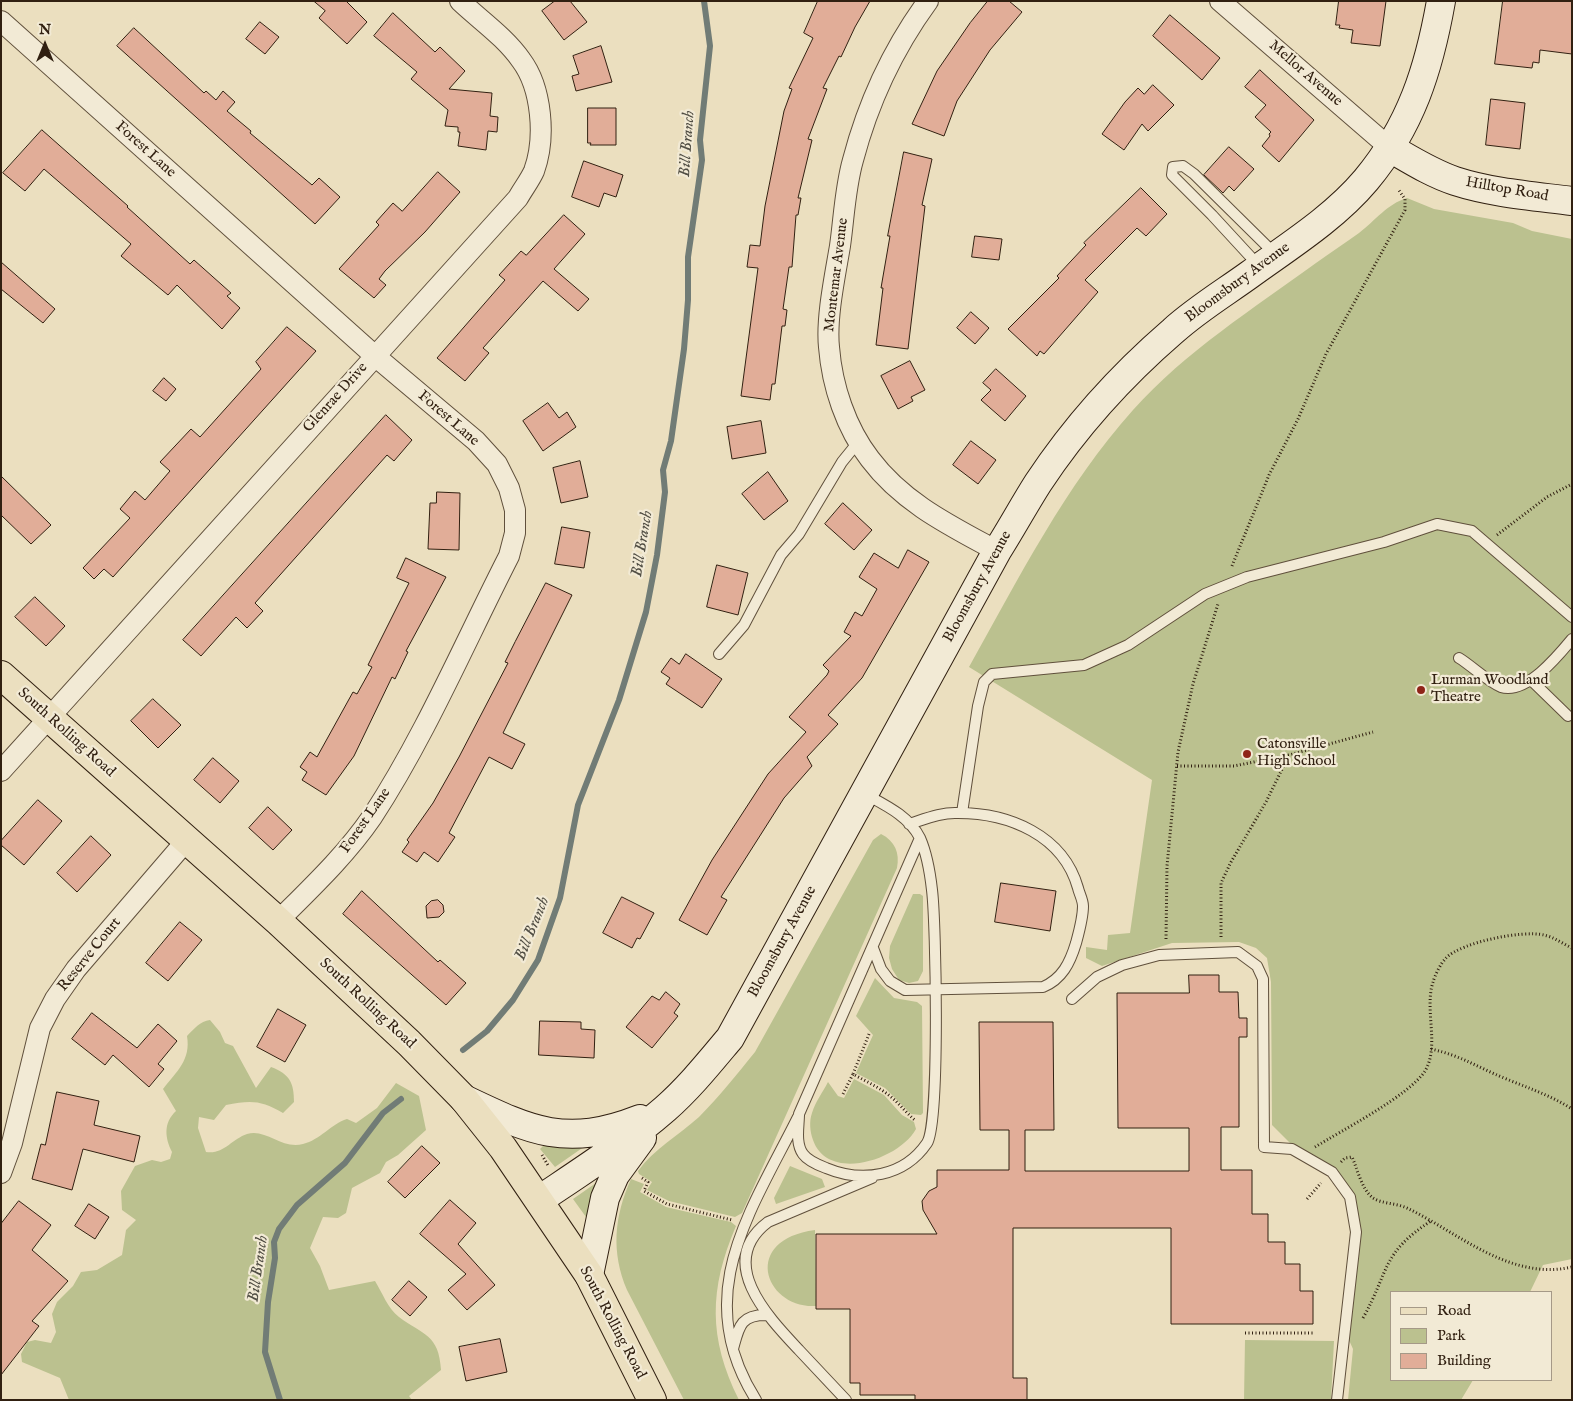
<!DOCTYPE html>
<html>
<head>
<meta charset="utf-8">
<style>
  body { margin:0 }
  #map { position:relative; width:1573px; height:1401px; overflow:hidden; background:#ebdfbf; font-family:"IM FELL English",serif }
  canvas { display:block }
  .frame { position:absolute; inset:0; border:2px solid #312011; pointer-events:none }
  .legend { position:absolute; left:1390px; top:1291px; width:162px; height:90px; box-sizing:border-box; background:#f2ead5; border:1px solid #a59987; margin:0; padding:6px 9px; list-style:none; font-size:15px; color:#312011 }
  .legend li { display:flex; align-items:center; gap:10px; height:25px }
  .legend b { width:25px; border:1px solid #a59987 }
  .north { position:absolute; left:20px; top:20px; width:50px; height:50px; -webkit-text-stroke:4px #f2ead5; paint-order:stroke; rotate:0deg; font-size:14px; font-weight:700; line-height:20px; text-align:center; color:#312011 }
  .north::after { content:''; display:block; margin:auto; width:18px; height:22px; background:#312011; clip-path:polygon(50% 0,100% 100%,50% 72%,0 100%) }
</style>
</head>
<body>
<div id="map">
<canvas width="1573" height="1401"></canvas>
<div class="frame"></div>
<ul class="legend">
<li><b style="height:6px;background:#ebdfbf"></b>Road</li>
<li><b style="height:14px;background:#bbc18f"></b>Park</li>
<li><b style="height:14px;background:#e1ad98"></b>Building</li>
</ul>
<div class="north">N</div>
</div>
<script>
const ctx = document.querySelector('canvas').getContext('2d');
ctx.lineJoin = 'round';
function paint(path, color) { ctx.fillStyle = color; ctx.fill(path, 'evenodd'); }
function stroke(path, color, width, dash) { ctx.strokeStyle = color; ctx.lineWidth = width; ctx.lineCap = dash ? 'butt' : 'round'; ctx.setLineDash(dash || []); ctx.stroke(path); }
function write(font, color, halo, rows, align = 'center') {
  ctx.font = font + ' "IM FELL English",serif'; ctx.lineWidth = 4.5; ctx.setLineDash([]); ctx.textBaseline = 'middle'; ctx.strokeStyle = halo; ctx.fillStyle = color; for (const [text, x, y, turn = 0] of rows) {
    ctx.save(); ctx.translate(x, y); ctx.rotate((+turn || 0) * Math.PI / 180); ctx.textAlign = isNaN(turn) ? turn : align; if (halo) ctx.strokeText(text, 0, 0); ctx.fillText(text, 0, 0); ctx.restore();
  }
}
paint(new Path2D(`
  M1407 198 1434 209 1513 223 1532 231 1572 239V1259L1543 1265 1530 1292H1392V1380H1473L1461 1400H1348L1353 1349 1344 1329 1356 1232 1350 1197 1332 1172 1302 1155 1272 1125 1271 982 1267 958 1256 948 1239 942 1172 943 1102 966 1086 958V947L1107 950 1108 935 1130 933 1152 780 969 667C1019 578 1065 486 1133 410 1186 351 1253 309 1316 263 1330 253 1345 243 1359 233 1376 220 1387 204 1407 198Z
  M881 834C895 841 900 853 897 868L742 1213 735 1217 669 1201 647 1190 652 1182 639 1174 638 1171C654 1149 679 1135 699 1117 719 1097 737 1074 755 1052L873 840Z
  M913 894H920L923 896V971L918 981 909 983 899 980 892 969 889 958 890 946Z
  M875 978 894 998 917 1002 922 1006 923 1113 921 1115 911 1114 885 1088 856 1073 873 1035 856 1016Z
  M210 1020 220 1032 225 1043 233 1046 256 1088 271 1067C290 1074 294 1083 294 1102L283 1113C261 1100 251 1100 226 1105L214 1120 199 1117 198 1128 206 1152C223 1155 232 1139 247 1134 266 1128 282 1150 303 1144 320 1140 331 1124 347 1119L356 1123 377 1108 396 1083 419 1096 426 1130 398 1155 386 1162 380 1173 352 1188 346 1213 338 1218 323 1217 310 1248 320 1266 329 1290 375 1281C382 1292 388 1309 399 1317 423 1335 439 1334 441 1370L409 1396 412 1400H69L60 1378 22 1362 21 1354 27 1342 35 1340 51 1343 56 1332 52 1314 57 1302 73 1286 81 1272 97 1270 122 1255 126 1230 136 1220 122 1210 121 1191 135 1166 152 1160 161 1162 170 1159 172 1152C165 1138 163 1123 176 1111L163 1089C177 1071 191 1060 187 1036 194 1029 200 1021 210 1020Z
  M854 1079 884 1095 902 1115 914 1122 916 1129C899 1160 828 1183 813 1140 810 1132 809 1121 812 1113 815 1102 823 1092 828 1082L838 1096 844 1098Z
  M547 1142 588 1144 555 1167 540 1149Z
  M790 1166 822 1179 825 1187 776 1204 774 1198Z
  M606 1176 593 1217H586L573 1199Z
  M631 1179 644 1184 640 1192 666 1207 731 1222 736 1226C709 1289 708 1338 739 1400H684L627 1290C611 1252 614 1217 631 1179Z
  M815 1230 816 1306C765 1309 740 1240 815 1230Z
  M1245 1340 1334 1341 1331 1400H1244Z`), '#bbc18f');
stroke(new Path2D(`
  M463 1050 487 1031 513 1000 538 960 560 898 578 805 619 700 646 612 657 555 665 492 663 470 671 441 684 349 688 300V257L702 160 700 140 710 46 704 1
  M280 1400 265 1352 268 1302 275 1258 274 1242 279 1229 297 1205 345 1163 383 1113 401 1099`), '#717c76', 6);
const building = new Path2D(`
  M314 1H346L367 22 347 44 319 18 325 11Z
  M555 1H570L587 22 564 40 542 11Z
  M818 1H870L855 27 841 57 839 56 823 88 827 89 808 139 812 140 798 198H801L798 215H796L792 267H789L783 309 787 310 785 326H782L775 384H772L770 400 741 396 758 268 747 267 750 245 760 246 765 206 784 111 792 89 789 88 813 38 804 33Z
  M988 1H1009L1022 12 990 50 957 101 944 136 912 124 937 71 970 23Z
  M1339 1H1386L1380 46 1351 43 1353 30 1339 28 1340 25H1336Z
  M1503 1H1572V54L1540 50 1539 63 1533 62 1532 68 1495 64Z
  M393 13 435 52 440 47 465 71 449 89 492 93 490 116 498 117 497 132 488 131 486 150 458 146 460 132H458V127L445 126 448 110 411 79 417 72 374 36Z
  M1170 15 1220 58 1202 80 1153 36Z
  M260 22 279 37 265 54 246 39Z
  M134 28 204 93 206 91 216 100 223 91 235 102 227 111 251 131 250 133 312 185 319 178 340 197 315 224 117 46Z
  M601 46 612 82 576 91 572 76 579 74 573 56Z
  M1260 70 1314 120 1279 162 1262 146 1270 136 1269 134 1271 132 1255 117 1266 105 1245 87Z
  M1153 85 1174 105 1148 131 1142 124 1124 150 1102 134 1125 102 1138 88 1144 94Z
  M1491 99 1525 103 1520 149 1486 145Z
  M588 108H616V145H590L591 143H588Z
  M42 130 128 206 127 207 190 264 194 260 231 293 227 296 240 308 222 329 177 285 168 295 121 256 131 244 44 169 25 191 3 173Z
  M1229 147 1254 169 1234 191 1229 186 1223 193 1204 175Z
  M904 152 932 159 922 205 925 206 908 349 876 345 883 288H881L890 236H888Z
  M584 161 623 175 616 197 604 193 599 207 572 197Z
  M438 172 460 192 425 232 385 271 379 279 386 285 374 298 339 269 379 225 376 222 393 203 402 211Z
  M1141 188 1167 214 1146 236 1137 228 1085 280 1098 292 1044 354 1040 351 1037 356 1008 329 1059 278 1057 276 1086 245 1084 243Z
  M564 215 585 234 554 269 589 299 578 311 543 281 483 348 489 353 465 381 437 358 505 280 499 275 521 251 526 255Z
  M975 236 1002 239 999 260 972 257Z
  M1 262 55 309 43 323 1 289Z
  M971 312 989 328 975 344 957 328Z
  M287 327 316 351 113 577 104 569 94 579 83 568 130 518 120 509 135 491 145 500 170 471 160 462 191 429 200 437 261 369 256 362Z
  M910 361 925 390 911 397 913 401 898 409 881 376Z
  M996 369 1026 396 1005 421 981 400 991 390 983 383Z
  M164 378 176 389 166 401 153 391Z
  M548 403 559 418 567 412 576 427 543 451 523 421Z
  M386 415 412 440 394 461 387 455 255 603 263 611 247 628 236 617 201 656 183 640Z
  M761 421 766 453 732 459 727 427Z
  M971 441 996 460 978 484 953 465Z
  M580 461 588 497 561 503 553 468Z
  M768 472 788 501 764 520 742 494Z
  M1 476 51 525 31 544 1 515Z
  M437 492 460 493 459 550 428 549 430 503H436Z
  M843 503 872 530 854 550 825 524Z
  M562 527 590 532 584 568 555 564Z
  M908 550 929 562 862 678 828 715 838 724 807 757 812 766 784 798 721 897 727 900 707 935 679 920 712 860 768 774 806 732 789 717 827 675 829 671 823 665 851 636 844 632 855 612 862 616 877 589 859 577 874 553 898 568Z
  M406 558 446 577 406 651 408 652 395 679 392 677 354 756 326 795 302 780 307 772 300 767 310 752 317 757 353 692 357 694 372 667 368 665 409 583 397 578Z
  M717 565 748 573 738 615 707 607Z
  M546 583 572 595 503 733 525 744 512 769 489 757 449 833 455 837 438 862 424 852 417 862 402 852 409 842 407 840 433 803 459 757 508 663 505 662 515 642Z
  M35 597 65 626 46 646 15 617Z
  M686 654 722 679 702 708 666 684 670 678 661 672 671 658 679 664Z
  M153 699 181 725 158 748 131 721Z
  M213 758 239 781 220 803 194 780Z
  M38 800 62 821 24 865 1 845V841Z
  M268 807 292 830 273 850 249 828Z
  M91 836 111 855 77 892 57 873Z
  M1001 883 1056 891 1050 931 995 922Z
  M362 891 438 962 440 960 466 983 446 1005 343 914Z
  M622 897 654 913 640 939 637 938 632 948 603 933Z
  M438 900 443 905 444 912 439 917 427 918 426 906 431 901Z
  M180 922 202 940 168 981 146 963Z
  M1189 975H1219V992H1238L1239 1018H1247V1037H1239V1127H1221V1170H1252V1214H1268V1242H1285V1264H1300V1291H1313V1324H1171V1228H1013V1378H1027V1400H915V1395H860V1383H850V1309H816V1234H937L923 1210 922 1201 929 1191 937 1187V1170H1009V1130H980L979 1022H1053L1054 1130H1025V1171H1189V1128H1118L1117 993H1189Z
  M666 992 680 1004 674 1013 678 1016 652 1048 626 1027 652 996 659 1000Z
  M278 1009 306 1025 285 1062 257 1047Z
  M92 1013 137 1048 158 1024 177 1041 158 1064 164 1069 149 1087 113 1055 105 1065 72 1039Z
  M540 1021 581 1022V1029L595 1030 594 1058 539 1055Z
  M57 1092 99 1101 94 1125 140 1136 134 1162 83 1149 72 1190 32 1179 41 1144 45 1145Z
  M422 1146 440 1163 405 1198 388 1182Z
  M450 1200 476 1223 458 1244 495 1285 467 1310 448 1290 466 1274 420 1234Z
  M19 1201 51 1225 32 1250 68 1281 32 1321 39 1326 1 1375V1224Z
  M89 1204 109 1217 95 1239 75 1226Z
  M409 1281 427 1297 410 1316 392 1300Z
  M500 1339 507 1372 466 1381 459 1347Z`);
paint(building, '#e1ad98');
stroke(building, '#312011', 1);
const lane = new Path2D(`
  M1259 266 1212 215 1172 175 1173 167 1183 166 1194 174 1275 254
  M719 654 744 625 781 555 799 534 842 462 859 441
  M1459 658C1472 666 1487 681 1501 687 1526 695 1558 656 1572 639
  M1531 680 1568 716
  M865 794C885 805 909 816 920 838 927 854 930 872 932 890 936 923 940 1123 927 1143 904 1177 862 1183 826 1168 818 1165 808 1161 803 1154 795 1143 799 1126 799 1114L920 838
  M962 813 978 706 984 682 992 674 1084 665 1128 645 1205 594 1247 577 1384 542 1437 524 1472 531 1572 617
  M873 948 881 969 890 981 905 990 1043 987C1062 979 1070 963 1076 943 1079 932 1083 918 1083 906 1083 900 1079 893 1078 888 1063 835 1009 813 958 813 942 812 925 819 909 824
  M1072 999 1097 977 1122 965 1159 955 1238 952 1257 966 1263 979 1264 1147 1292 1149 1332 1172 1350 1197 1356 1232 1337 1400
  M733 1349C739 1327 740 1315 766 1315
  M756 1400C690 1295 750 1213 798 1117
  M846 1400C830 1383 814 1366 799 1350 768 1317 715 1262 768 1222L872 1178`);
const street = new Path2D(`
  M928 1C893 49 868 103 853 160 845 188 844 218 840 246 835 276 826 318 829 347 832 386 846 428 870 459 903 503 951 526 997 551
  M1220 1 1390 148
  M1 21 375 356 476 441 497 464 509 488 515 510V533L509 556C465 642 425 736 372 817 346 855 311 888 278 921
  M1 771 518 198C523 189 530 180 534 171 546 138 542 88 521 60 505 37 480 20 460 1
  M1 1173 12 1143 40 1028 55 999 76 969 186 841`);
const secondary = new Path2D(`
  M1390 148C1411 160 1431 173 1455 181 1492 193 1533 196 1572 201
  M464 1099C531 1131 566 1148 640 1119
  M539 1200C582 1171 626 1143 665 1109 689 1088 709 1063 730 1038L997 551C1011 529 1024 505 1038 483 1075 427 1122 375 1173 331 1196 310 1224 293 1249 275 1289 246 1334 218 1366 180 1411 126 1429 69 1441 1
  M589 1275 605 1198 615 1175 642 1138`);
const primary = new Path2D(`
  M1 675 278 921 409 1043 464 1099 503 1148 589 1275 652 1400`);
stroke(lane, '#60503c', 12);
stroke(street, '#60503c', 22);
stroke(secondary, '#312011', 30);
stroke(primary, '#312011', 30);
stroke(new Path2D(`
  M1497 535 1547 497 1572 484
  M1232 566 1269 475 1298 419 1326 354 1405 210V199L1398 189
  M1177 766H1234L1289 755 1373 732
  M1221 937V883L1231 862 1266 802 1289 755
  M1166 939 1167 866 1178 752 1193 684 1218 604
  M869 1034 853 1074C865 1081 879 1087 890 1096 900 1104 906 1113 916 1121
  M1431 1049C1462 1056 1477 1067 1504 1078 1528 1088 1550 1095 1572 1109
  M843 1094 853 1074
  M1315 1147C1341 1131 1410 1095 1425 1071 1440 1046 1424 1010 1433 982 1435 975 1441 963 1446 958 1462 942 1522 930 1544 935 1554 937 1563 944 1572 948
  M542 1155 549 1167
  M1341 1162 1345 1158 1352 1157C1357 1168 1362 1190 1373 1198 1382 1204 1398 1203 1409 1209 1460 1234 1511 1281 1572 1267
  M642 1178 648 1182 644 1191 667 1204 732 1220
  M1307 1199 1321 1183
  M1363 1318C1389 1272 1381 1253 1431 1221
  M1245 1333H1314`), '#312011', 3, [1, 2.5]);
stroke(lane, '#f2ead5', 10);
stroke(street, '#f2ead5', 20);
stroke(secondary, '#f2ead5', 28);
stroke(primary, '#ebdfbf', 28);
for (const [x, y, r, color] of [
  [1421,690,5,"#8f2418"],
  [1247,754,5,"#8f2418"]
]) { const dot = new Path2D(); dot.arc(x, y, r, 0, 2 * Math.PI); ctx.fillStyle = color; ctx.fill(dot); stroke(dot, '#f2ead5', 2); }
write('15px', '#312011', '#f2ead5', [
  ["Mellor Avenue",1305,74,41],
  ["Forest Lane",145,150,42],
  ["Hilltop Road",1507,190,10],
  ["Montemar Avenue",837,275,-83],
  ["Bloomsbury Avenue",1238,283,-36],
  ["Glenrae Drive",336,398,-48],
  ["Forest Lane",448,419,41],
  ["Bloomsbury Avenue",978,587,-61],
  ["South Rolling Road",66,733,42],
  ["Forest Lane",366,821,-55],
  ["Bloomsbury Avenue",783,942,-61],
  ["Reserve Court",90,955,-51],
  ["South Rolling Road",367,1004,43],
  ["South Rolling Road",612,1323,62]
]);
write('15px', '#312011', '#f2ead5', [
  ["Lurman Woodland",1431,681],
  ["Theatre",1431,698],
  ["Catonsville",1257,745],
  ["High School",1257,762]
], 'left');
write('italic 16px', '#514e44', '#f2ead5', [
  ["Bill Branch",688,144,-86],
  ["Bill Branch",643,544,-81],
  ["Bill Branch",533,929,-68],
  ["Bill Branch",259,1269,-82]
]);
</script>
</body>
</html>
